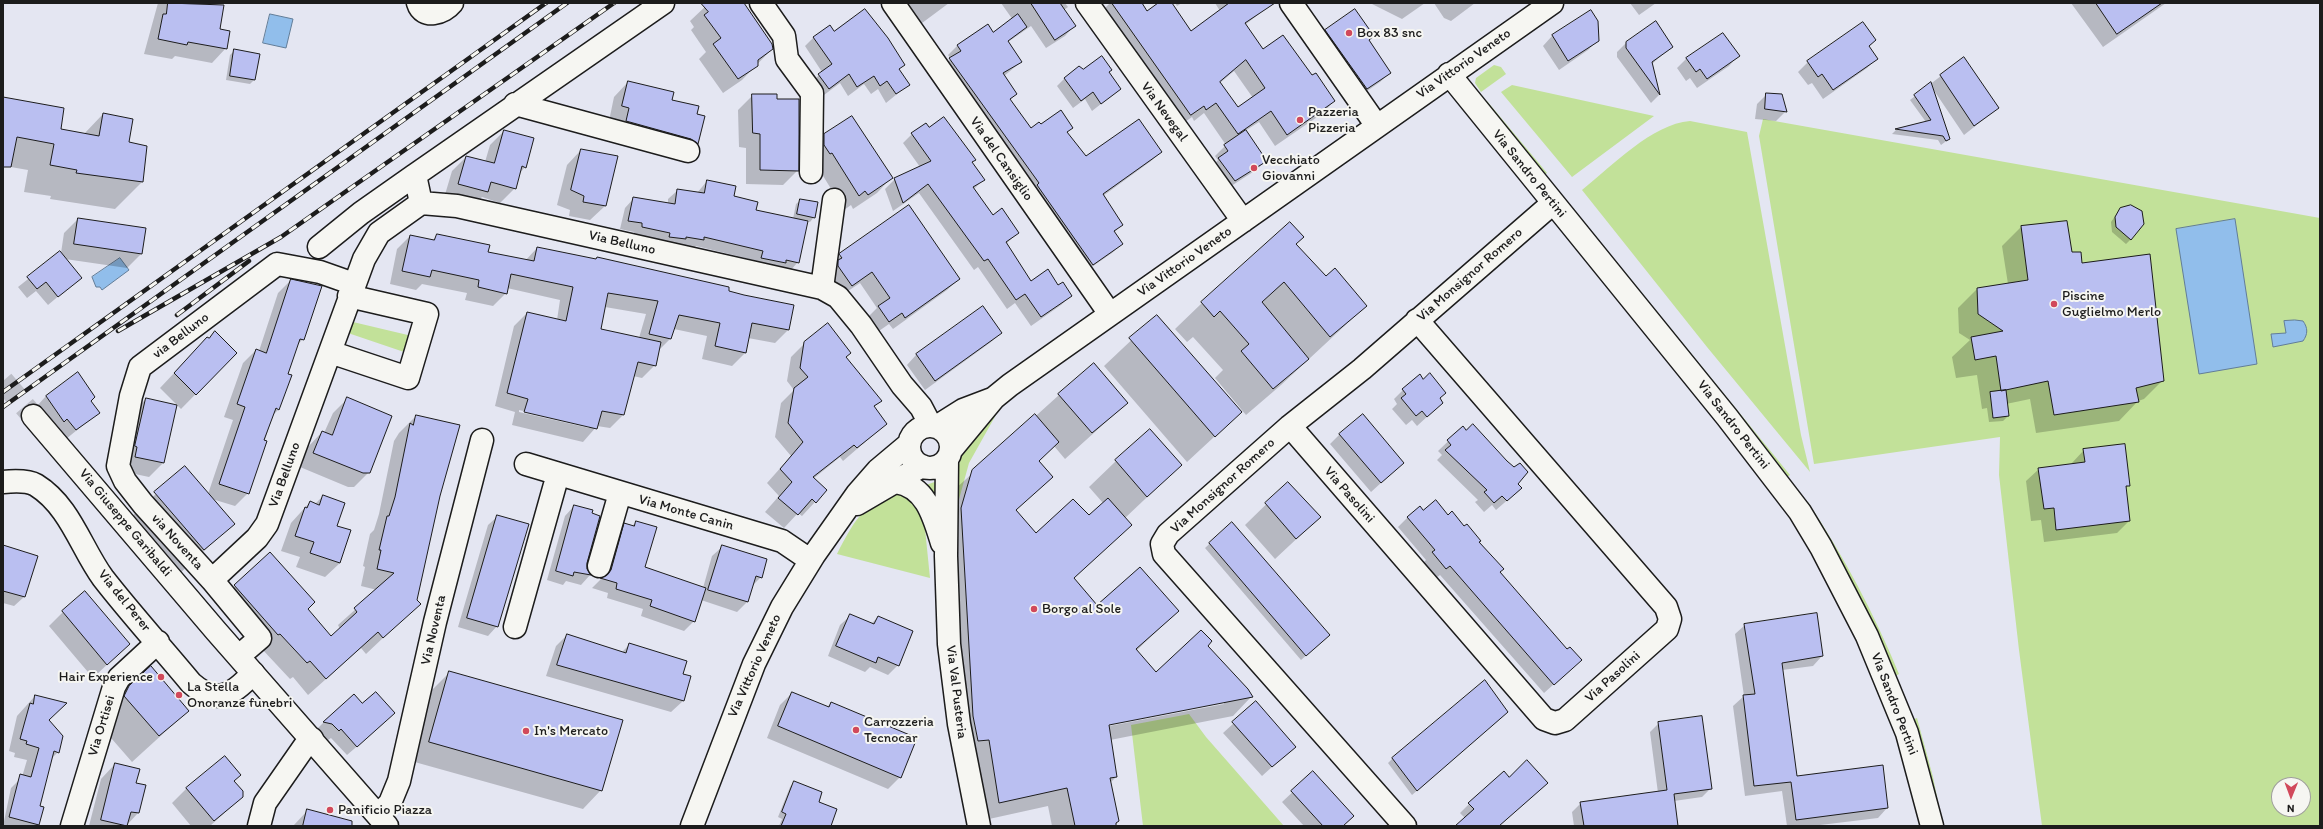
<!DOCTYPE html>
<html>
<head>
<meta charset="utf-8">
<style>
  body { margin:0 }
  #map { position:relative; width:2323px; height:829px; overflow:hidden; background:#e4e6f2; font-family:Itim,sans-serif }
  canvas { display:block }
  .frame { position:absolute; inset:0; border:4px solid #1c1c1c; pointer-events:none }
  .north { position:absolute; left:2271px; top:777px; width:40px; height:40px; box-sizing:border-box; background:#f6f6f2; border:1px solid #9f9f9c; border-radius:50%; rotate:181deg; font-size:11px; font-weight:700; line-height:16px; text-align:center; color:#1c1c1c }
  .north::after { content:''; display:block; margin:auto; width:14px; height:18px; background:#d1495b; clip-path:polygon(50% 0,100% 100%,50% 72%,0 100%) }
</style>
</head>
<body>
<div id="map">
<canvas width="2323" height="829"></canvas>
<div class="frame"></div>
<div class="north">N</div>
</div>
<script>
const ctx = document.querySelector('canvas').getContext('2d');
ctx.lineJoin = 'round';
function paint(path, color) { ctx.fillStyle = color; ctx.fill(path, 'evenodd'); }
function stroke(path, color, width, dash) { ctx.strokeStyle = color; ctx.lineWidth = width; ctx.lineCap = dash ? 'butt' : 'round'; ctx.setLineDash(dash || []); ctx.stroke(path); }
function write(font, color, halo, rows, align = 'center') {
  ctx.font = font + ' Itim,sans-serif'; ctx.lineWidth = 4; ctx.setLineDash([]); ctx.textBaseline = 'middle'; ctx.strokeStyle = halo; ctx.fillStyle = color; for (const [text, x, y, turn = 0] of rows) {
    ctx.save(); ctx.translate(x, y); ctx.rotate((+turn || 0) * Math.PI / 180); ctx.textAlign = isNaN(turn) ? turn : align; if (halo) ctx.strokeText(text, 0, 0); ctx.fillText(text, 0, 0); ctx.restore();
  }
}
paint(new Path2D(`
  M1494 65 1501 67 1506 74 1481 92 1475 83 1476 78Z
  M1512 85 1654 116 1572 177 1501 92Z
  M1487 101 1547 173 1543 176 1484 103Z
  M1763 119 2320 218V826H2042L2019 650 1999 475 2000 437 1814 464 1759 136ZM2279 785H2303V809H2279Z
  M1690 121 1747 132 1801 435 1810 472 1707 347 1582 190C1612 166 1652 124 1690 121Z
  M1572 207 1790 475 1787 477 1569 209Z
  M353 322 412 336 407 353 348 333Z
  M997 413 969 463 958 503C955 457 962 442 997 413Z
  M943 479V521L926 485Z
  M898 493 911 497 924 519 930 578 837 554C852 525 864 500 898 493Z
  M1803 502H1808C1844 557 1874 613 1899 674L1895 676 1881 641 1836 551Z
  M1189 714 1206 737 1284 826H1143L1131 725Z
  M1917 718 1933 777 1943 826H1940L1912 720Z`), '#c2e199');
const water = new Path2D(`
  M270 14 293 19 286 48 263 43Z
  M2235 219 2257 364 2199 374 2176 229Z
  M120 258 129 270 102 290 100 287H96L92 277Z
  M2295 320 2303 321C2308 328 2308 334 2303 341L2273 347 2271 334 2286 333 2284 321Z`);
paint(water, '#91beeb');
stroke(water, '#627d98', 1);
paint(new Path2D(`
  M158 3H209L223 6 219 30 226 48 212 63 175 56 172 59 144 54Z
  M709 3H742L772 49 742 80 723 93 699 59 706 52 691 30 694 27 690 21Z
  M896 3H949L914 29Z
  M1001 3H1065L1068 7 1064 10 1074 26 1065 36 1046 48 1031 26 1008 42 1021 62 1004 76 1016 94 1010 100 1031 129 1041 125 1071 128 1067 133 1086 157 1161 152 1151 161 1103 196 1122 224 1114 233 1122 244 1112 253 1083 273 941 68 951 59 948 55 957 46 988 25 993 33 1013 20Z
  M1110 3H1141L1147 12 1160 3H1171L1191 32 1220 11 1215 3H1261L1265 9 1245 25 1263 50 1312 76 1334 101 1323 113 1275 146 1259 122 1245 131 1266 161 1256 170 1225 190 1210 168 1218 160 1215 156 1226 145 1204 113 1194 121 1192 117 1179 126 1100 13ZM1234 71 1253 98 1238 108 1220 83Z
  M1175 3H1182L1177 6Z
  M1370 3H1425L1402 19Z
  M1434 3H1475L1451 21 1444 18Z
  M1630 3H1656L1639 15Z
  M2071 3H2166L2103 47Z
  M1591 11 1598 40 1588 50 1559 70 1543 46 1552 36Z
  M1326 30 1368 40 1390 73 1380 82 1357 98 1316 40Z
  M834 33 903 65 898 70 908 85 886 103 878 89 871 94 864 84 848 96 840 83 820 98 810 84 822 72 805 46 814 37Z
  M1723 34 1738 56 1729 66 1697 88 1690 78 1686 81 1677 68 1686 59Z
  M1875 40 1869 47 1877 58 1867 68 1823 99 1812 83 1808 85 1798 72 1808 62Z
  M1626 43 1671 47 1652 64 1659 95 1651 103 1617 57V52Z
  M235 50 254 80 250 84 226 80 230 55Z
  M1964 58 1998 108 1964 135 1933 89 1949 139 1941 145 1938 140 1892 134 1896 130 1926 122 1910 100Z
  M1082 71 1108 72 1120 89 1092 111 1085 99 1073 108 1057 86 1065 78Z
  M628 82 671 101 695 115 703 116 697 144 683 158 609 121 614 97Z
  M1767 94 1786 111 1776 121 1755 119 1757 104Z
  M753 95 776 100 798 170 783 185 746 184V148L739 147 738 110Z
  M3 98 59 130 84 134 103 114 127 143 146 147 142 182 115 209 50 199 51 196 24 192 28 170 5 166 3 168Z
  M929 129 975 160 972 163 983 180 974 189 993 216 1017 233 1006 244 1031 282 1058 286 1071 296 1061 305 1031 326 1015 303 1007 309 978 267 974 270 919 193 893 211 885 189 895 179 920 167 903 143 912 134Z
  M504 131 525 167 519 174 515 188 500 203 482 197 473 206 444 198 452 171 466 157 485 162 490 145Z
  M825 135 891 178 877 193 853 209 851 205 844 210 817 166 810 149Z
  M581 150 617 157 605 206 590 220 569 216 570 210 557 205 567 165Z
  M707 181 755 210 793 219 796 204 801 200 814 217 810 222 807 221 798 262 789 272 753 267 754 260 696 246 694 248 633 236 634 232 620 229 625 208 634 198 668 204V199L678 190 697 193Z
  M2120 209 2131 239 2126 244 2112 232 2111 222Z
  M78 219 141 254 127 268 65 259 80 278 48 305 36 291 27 298 18 287 61 253 64 233Z
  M2021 227 2071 253 2081 264 2163 380 2144 399 2138 401 2119 421 2036 433 2030 399 2006 404 2008 416 2003 421 1989 422 1987 408 1982 409 1977 375 1956 378 1952 357 1970 340 1959 333 1958 308 1977 289 2008 284 2002 246Z
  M437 235 487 253 525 261 537 248 595 260 597 258 727 292 788 330 775 343 748 338 745 353 732 366 702 359 707 336 674 329 671 338 658 351 655 365 642 378 633 376 623 415 610 428 597 426 583 442 512 425 515 412 495 406 514 326 527 313 557 320 560 300 507 288 506 293 493 306 465 300 467 293 422 284 416 290 390 284 397 249 410 236 433 240ZM605 307 646 314 639 338 600 330ZM519 410 589 426V428L519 412Z
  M1295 244 1326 277 1366 306 1281 385 1246 415 1215 378 1223 370 1193 337 1187 342 1175 329 1202 303Z
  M840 255 959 279 947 290 893 329 889 324 876 333 867 318 877 308 860 283 839 297 828 267Z
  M291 280 303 339 297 345 287 374 279 409 273 415 248 493 235 506 212 499 233 524 177 576 128 520 185 467 208 494 233 420 224 417 243 363 256 350 259 351 278 293Z
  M983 307 1001 333 991 342 925 390 907 365 916 355Z
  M1157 316 1241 412 1187 462 1104 366Z
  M207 338 236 353 181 409 160 388Z
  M805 343 845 357 881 401 874 407 886 424 843 461 840 457 813 479 815 502 802 516 798 513 784 528 765 512 779 496 767 483 791 456 775 437 781 403 794 390 787 381 791 357Z
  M78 374 90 401 98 413 66 439 57 428 54 431 37 406 46 396Z
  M1423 380 1445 393 1439 399 1442 403 1417 426 1412 420 1406 425 1392 409 1397 404 1394 399 1403 390Z
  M1059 395 1127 403 1065 459 1054 446 1038 462 1052 477 1015 511 1035 534 1089 517 1103 503 1089 487 1116 461 1181 465 1125 518 1131 525 1073 579 1097 606 1178 611 1136 651 1156 674 1206 646 1251 697 1233 716 1110 740 1116 777 1110 783 1118 821 1115 826H1052L1048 806 980 821 959 759 954 490ZM1224 702V704L1104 727V725Z
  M146 399 163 463 149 477 121 471 131 414Z
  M347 399 369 472 354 487H348L300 467 308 447 322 432 324 433 333 413Z
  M416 416 439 496 416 600 419 604 366 654 361 648 308 695 293 677 290 679 218 602 270 554 307 610 331 637 340 629 338 625 377 590 361 586 365 567 363 566 370 534 374 530 379 514 394 441 399 433Z
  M1463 427 1514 469 1517 484 1511 497 1496 510 1492 505 1484 512 1475 502 1478 500 1437 460 1442 455 1438 451Z
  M1340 434 1403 463 1371 492 1330 444Z
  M2084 450 2129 485 2125 489 2129 521 2117 533 2044 542 2041 520 2031 521 2026 481 2039 469 2071 464Z
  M1288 483 1320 517 1275 559 1245 525Z
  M323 496 336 526 340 563 325 577 296 567 300 557 281 551 291 523 310 502 315 504Z
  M574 506 586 570 590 575 581 585 566 581 563 585 547 580 565 516Z
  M1423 511 1448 516 1478 542 1499 573 1567 651 1581 660 1544 693 1440 575 1436 578 1423 563 1426 560 1398 527 1408 517Z
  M498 516 497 626 488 636 458 627 488 525Z
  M636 522 643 567 703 588 712 556 722 547 761 577 752 586 747 602 737 612 701 600 694 621 684 631 641 616 643 609 607 598 608 593 592 588 602 578 615 533 625 524 632 526Z
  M1232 523 1324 640 1301 660 1205 548Z
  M3 546 36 556 24 597 14 606 3 603Z
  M63 612 114 658 93 678 49 626Z
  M850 616 871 624 878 617 898 665 888 675 870 667 865 672 828 656 840 625Z
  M1745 625 1822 656 1813 666 1782 670 1796 777 1882 766 1887 808 1878 818 1812 826H1787L1782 791 1745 796 1733 706 1744 696 1735 634Z
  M567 635 622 652 629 645 690 677 683 701 671 712 546 676 556 646Z
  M450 672 601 790 583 809 411 761 431 691Z
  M130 687 188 711 132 762 98 723 103 714Z
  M792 693 827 707 831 703 900 777 888 789 767 738 780 705Z
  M35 696 48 721 58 752 52 758 39 807 38 825 3 826 11 788 22 777 27 760 14 757 15 753 9 751 17 716Z
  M1256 703 1294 747 1262 776 1223 733Z
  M362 705 384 723 347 755 331 738 328 740 318 728 327 719Z
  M1502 717 1412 795 1388 763 1393 758Z
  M1659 723 1711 788 1702 797 1674 801 1677 826H1574L1572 812 1581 803 1658 793 1650 732Z
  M115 764 135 784 145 786 138 813 126 826H89L101 779Z
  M1313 773 1343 826H1304L1282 802Z
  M1509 778 1537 792 1499 826H1457L1465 818 1460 813 1469 804Z
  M233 782 242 797 210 826H191L172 803 187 788Z
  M794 782 817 802 830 826H779L782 819 778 817 790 787Z
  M308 810 337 826H293Z`), '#0003');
const building = new Path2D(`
  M168 3 224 5 220 29 230 31 227 49 188 42 187 45 158 39 163 14H166Z
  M701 3H744L772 44 773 49 758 60V66L738 79 713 44 721 38 704 15 708 12Z
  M1031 3H1060L1076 26 1055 40Z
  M1112 3H1142L1147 11 1158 3H1172L1191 31 1229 3H1275L1245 23 1263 49 1283 35 1312 75 1316 73 1335 101 1287 135 1271 111 1238 134 1216 103 1206 110 1204 106 1191 115ZM1246 60 1265 88 1238 107 1220 82Z
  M2096 3H2162L2117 34Z
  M865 9 888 38 905 65 899 69 910 85 896 94 887 81 880 86 874 76 857 87 849 74 829 89 818 74 832 64 813 37 830 25 834 31Z
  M1355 9 1374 36 1369 40 1391 73 1367 89 1325 30Z
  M1591 10 1598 21 1599 41 1568 61 1552 35Z
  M1018 14 1027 27 1008 41 1022 62 1003 73 1017 94 1010 99 1031 128 1039 122 1041 124 1061 110 1073 128 1067 132 1086 156 1139 119 1162 152 1103 194 1123 225 1114 231 1123 244 1093 265 1037 185 1039 183 949 58 961 51 957 45 988 24 993 32Z
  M1656 21 1673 47 1652 62 1660 95 1626 48V42Z
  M1863 22 1876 40 1869 46 1878 59 1833 90 1822 74 1818 77 1807 61Z
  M1723 33 1740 56 1707 79 1700 69 1696 72 1686 58Z
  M234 49 260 54 255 80 230 76Z
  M1102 56 1112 70 1109 72 1121 89 1101 104 1093 92 1081 101 1064 78 1079 66 1083 69Z
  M1964 57 1999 108 1974 126 1940 75Z
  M628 81 674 92 672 100 699 106 697 114 705 116 698 144 691 139 626 121 629 108 622 106Z
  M1931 82 1950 139 1946 141 1943 136 1895 129 1931 120 1914 95Z
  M1766 93 1782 94 1787 112 1765 109Z
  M752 94H777V99H799V171L760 170V134L753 133Z
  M3 97 64 108 61 129 99 136 103 113 133 119 129 142 147 146 143 182 76 173 77 170 50 165 54 144 17 137 11 167H3Z
  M852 116 893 178 868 195 865 191 859 196 832 153 830 154 824 145V134Z
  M944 117 976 160 972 162 985 180 973 187 993 215 1002 208 1019 233 1006 242 1031 281 1048 269 1058 285 1063 282 1072 296 1041 317 1025 294 1016 300 988 259 984 261 928 184 903 203 894 178 931 161 911 133 926 123 929 127Z
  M504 130 534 138 526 168 522 166 516 189 491 182 488 192 458 184 466 156 494 163Z
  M1246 130 1267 161 1235 181 1218 158 1228 151 1224 145Z
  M581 149 618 156 606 206 583 202 584 196 571 190Z
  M707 180 736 186 734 196 758 202 756 210 808 221 799 263 786 260V263L761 258 763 251 704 237V240L686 237V239L669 237 670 233 642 227V223L628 221 633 197 675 204 677 189 704 193Z
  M800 199 818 202 815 218 797 214Z
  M909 205 960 279 905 318 902 313 889 322 878 306 890 298 872 272 852 286 838 266V260L842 258 839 254Z
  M2131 205 2142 211 2144 224 2131 240 2116 227 2115 217 2120 208Z
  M78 218 146 228 142 254 74 244Z
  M2067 221 2072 252H2081L2082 263 2150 254 2164 381 2136 388 2139 402 2054 415 2048 381 2001 391 1996 356 1975 360 1971 337 2003 331 1978 314 1977 288 2028 280 2021 226Z
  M1290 222 1304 237 1296 244 1326 276 1335 268 1367 306 1330 337 1284 282 1262 302 1309 359 1273 389 1241 351 1249 344 1220 311 1214 317 1201 302Z
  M437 234 490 245 488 252 534 261 537 247 596 259 597 257 729 287V291L744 295 794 305 789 330 752 323 746 353 715 346 720 323 679 315 671 339 649 334 658 301 608 293 601 329 661 342 656 366 638 362 624 415 602 411 597 429 524 412 528 399 507 393 527 312 566 321 573 287 511 274 507 294 478 287 479 280 432 270 430 277 402 271 410 235 434 240Z
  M60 251 82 278 58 297 46 282 37 289 27 277Z
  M291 279 322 286 304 340 300 339 288 374 292 375 279 410 276 408 264 440 267 441 249 494 219 484 245 407 237 404 256 349 266 353Z
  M983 306 1002 333 935 381 916 354Z
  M1157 315 1242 412 1215 437 1129 338Z
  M828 323 851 353 846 357 882 401 874 406 887 424 857 448 854 445 813 477 827 490 816 503 812 499 798 515 778 498 792 482 780 469 803 442 788 423 794 388 808 377 800 368 804 342Z
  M215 331 237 353 196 395 174 373 207 337 209 338Z
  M1094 363 1128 403 1092 433 1058 394Z
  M78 372 95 397 91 401 100 413 76 430 67 419 64 422 46 396Z
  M1430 373 1446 393 1440 398 1443 403 1427 417 1422 411 1416 416 1401 398 1406 394 1402 389 1420 374 1423 379Z
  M2006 390 2009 416 1993 418 1990 392Z
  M347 397 392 416 370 473H363L313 453 322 431 332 435Z
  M146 398 177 405 164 463 135 457 137 447 135 446Z
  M1035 414 1059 442 1039 461 1053 477 1016 510 1036 533 1073 499 1089 515 1108 498 1132 525 1074 578 1097 605 1140 567 1179 611 1136 649 1156 672 1201 630 1212 641 1208 646 1248 689 1253 697 1109 725 1117 777 1110 778 1119 821 1116 823V826H1075L1067 788 999 803 989 740 978 741 973 716 961 508 972 470Z
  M1363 414 1404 463 1381 483 1339 434Z
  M416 415 460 425 440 496 417 600 421 604 383 638 378 632 326 679 310 661 307 663 280 634 278 635 234 585 270 552 315 602 308 609 331 636 357 612 354 608 394 573 377 569 381 550H379L387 516H389L395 497 410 423 413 425Z
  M1473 424 1507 461 1514 467 1520 463 1528 472 1518 484 1522 488 1507 501 1502 496 1494 503 1484 492 1487 490 1445 450 1451 445 1447 440 1463 426 1466 430Z
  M1150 429 1182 465 1147 497 1115 460Z
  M2125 444 2130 486H2126L2130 521 2056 530 2054 508 2044 509 2038 468 2085 462 2083 449Z
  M185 466 235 524 204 550 154 492Z
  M1288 482 1321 517 1296 539 1265 503Z
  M323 495 345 503 337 526 351 530 340 563 310 553 314 542 295 536 305 507 307 508 310 501 319 505Z
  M1436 500 1448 515 1452 511 1464 526 1467 524 1481 541 1479 542 1504 569 1500 572 1567 649 1570 647 1582 660 1554 685 1450 566 1446 569 1432 552 1435 550 1407 517 1420 506 1423 510Z
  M574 505 593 510 592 513 600 516 587 563V569L591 575 574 572 573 576 556 571Z
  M497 515 529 524 498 627 467 618Z
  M636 521 657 527 645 567 706 588 695 622 650 606 652 600 616 589 617 583 600 578 607 575 611 570 624 523 634 526Z
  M1232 522 1330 635 1306 656 1209 543Z
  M3 545 38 556 25 597 3 591Z
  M722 545 767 559 762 578 756 576 748 602 708 590Z
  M85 591 130 644 107 665 62 611Z
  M1817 613 1823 656 1782 663 1797 776 1883 765 1888 808 1796 820 1791 782 1754 786 1743 695 1755 694 1744 624Z
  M850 614 874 624 878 616 913 631 899 666 878 657 876 663 836 646Z
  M567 634 626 653 629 643 687 661 683 674 691 676 684 701 557 665Z
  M151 666 189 711 159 736 124 696 129 686Z
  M449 671 623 720 602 791 429 742Z
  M1485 680 1508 712 1417 791 1392 758Z
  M376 692 395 713 357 747 341 729 339 731 332 724 323 722 354 694 362 703Z
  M792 692 829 707 831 702 917 738 901 778 778 726Z
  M35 695 67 703 49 720 63 736 59 753 54 751 40 806 44 807 39 825 9 817 20 774 31 777 39 748 26 744 27 741 20 739 30 703 33 704Z
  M1256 701 1296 747 1272 767 1232 722Z
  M1702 716 1712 789 1674 794 1678 826H1584L1580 802 1667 790 1658 722Z
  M225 756 241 775 234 781 243 791V797L214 821 186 788Z
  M1527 760 1548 783 1499 826H1455L1474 809 1468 803 1504 771 1509 777Z
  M115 763 140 769 136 783 146 785 139 813 131 812 127 826 101 820Z
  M1313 771 1354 816 1343 826H1323L1291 791Z
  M794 781 822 792 819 802 837 809 831 826H781L786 814 782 812Z
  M307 809 352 821V826H303Z`);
paint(building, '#babff1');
stroke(building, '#1c1c1c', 1);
stroke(new Path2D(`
  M3 381 33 416`), '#bcbec7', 22, [22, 11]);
const street = new Path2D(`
  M418 3C423 20 444 13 452 3
  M761 3 784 36 787 59 812 93 811 172
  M893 3 1110 314
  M1087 3 1243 221
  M1291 3 1377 126
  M1449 74 1727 417 1800 512 1821 547 1867 636 1907 733 1932 826
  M515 104 688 151
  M421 203 415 175 663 3
  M319 247 361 213 415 175
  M822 288 834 200
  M330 352 408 378 427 314 349 296
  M1290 426 1544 719 1555 723 1565 720 1667 629 1670 619 1666 607 1417 320
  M909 447a21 21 0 1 1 42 0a21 21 0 1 1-42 0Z
  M936 427 963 410 992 399
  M951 450 994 398 1010 385 1552 3
  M947 459 946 556 949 644 959 724 979 826
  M526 464 782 541 810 560
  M3 482C13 481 27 480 36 485 70 506 81 548 103 578 131 614 162 648 191 683 217 706 233 695 253 673
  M896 482C926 486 934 517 942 543
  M857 504 922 466
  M599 566 620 493
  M212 580 257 538 267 524 364 259 379 233 421 203 457 206 822 288 838 297 861 325 902 385 921 407 931 426
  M515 627 558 474
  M239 656 260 638 212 580 143 504 125 481 118 466 131 396 140 367 277 264 320 272 354 284
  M378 815 390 803 399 781 435 622 482 440
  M72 826 114 687 119 678 158 642
  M259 826 265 803 304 747 312 739
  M692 826 754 664 782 607 814 555 857 494 878 470 909 444
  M1405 826 1164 554 1162 544 1168 534 1290 426 1362 369 1553 203`);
const secondary = new Path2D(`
  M33 416 216 631 387 826`);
stroke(street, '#1c1c1c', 25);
stroke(secondary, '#1c1c1c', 25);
stroke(street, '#f6f6f2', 22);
stroke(secondary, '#f6f6f2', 22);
const rail = new Path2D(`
  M177 315 249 261
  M118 331 281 237 614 3
  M3 392 546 3
  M3 407 567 3`);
stroke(rail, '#1c1c1c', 4.5);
stroke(rail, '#f6f6f2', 3, [9]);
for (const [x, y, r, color] of [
  [1349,33,4,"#d1495b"],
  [1300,120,4,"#d1495b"],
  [1254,168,4,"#d1495b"],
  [2054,304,4,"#d1495b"],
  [1034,609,4,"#d1495b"],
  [161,677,4,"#d1495b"],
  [179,695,4,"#d1495b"],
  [856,730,4,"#d1495b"],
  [526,731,4,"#d1495b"],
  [330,810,4,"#d1495b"]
]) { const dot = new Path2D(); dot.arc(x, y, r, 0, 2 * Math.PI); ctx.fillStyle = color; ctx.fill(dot); stroke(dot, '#f6f6f2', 1.5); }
write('14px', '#1c1c1c', '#f6f6f2', [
  ["Box 83 snc",1357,33],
  ["Pazzeria",1308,112],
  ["Pizzeria",1308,128],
  ["Vecchiato",1262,160],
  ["Giovanni",1262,176],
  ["Piscine",2062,296],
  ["Guglielmo Merlo",2062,312],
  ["Borgo al Sole",1042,609],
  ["Hair Experience",153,677,"right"],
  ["La Stella",187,687],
  ["Onoranze funebri",187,703],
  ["Carrozzeria",864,722],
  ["Tecnocar",864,738],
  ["In's Mercato",534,731],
  ["Panificio Piazza",338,810]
], 'left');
write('14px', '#1c1c1c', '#f6f6f2', [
  ["Via Vittorio Veneto",1464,64,-35],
  ["Via Nevegal",1164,112,54],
  ["Via del Cansiglio",1001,159,55],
  ["Via Sandro Pertini",1529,174,51],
  ["Via Belluno",622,243,13],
  ["Via Vittorio Veneto",1185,262,-35],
  ["Via Monsignor Romero",1470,275,-41],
  ["via Belluno",181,336,-37],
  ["Via Sandro Pertini",1733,425,52],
  ["Via Belluno",285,475,-70],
  ["Via Monsignor Romero",1223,486,-42],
  ["Via Pasolini",1349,495,49],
  ["Via Monte Canin",686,513,16],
  ["Via Giuseppe Garibaldi",125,523,50],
  ["via Noventa",177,542,48],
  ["Via del Perer",124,601,51],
  ["Via Noventa",434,630,-77],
  ["Via Vittorio Veneto",755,666,-66],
  ["Via Pasolini",1613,677,-42],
  ["Via Val Pusteria",956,692,83],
  ["Via Sandro Pertini",1894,704,69],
  ["Via Ortisei",102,726,-73]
]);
</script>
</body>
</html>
